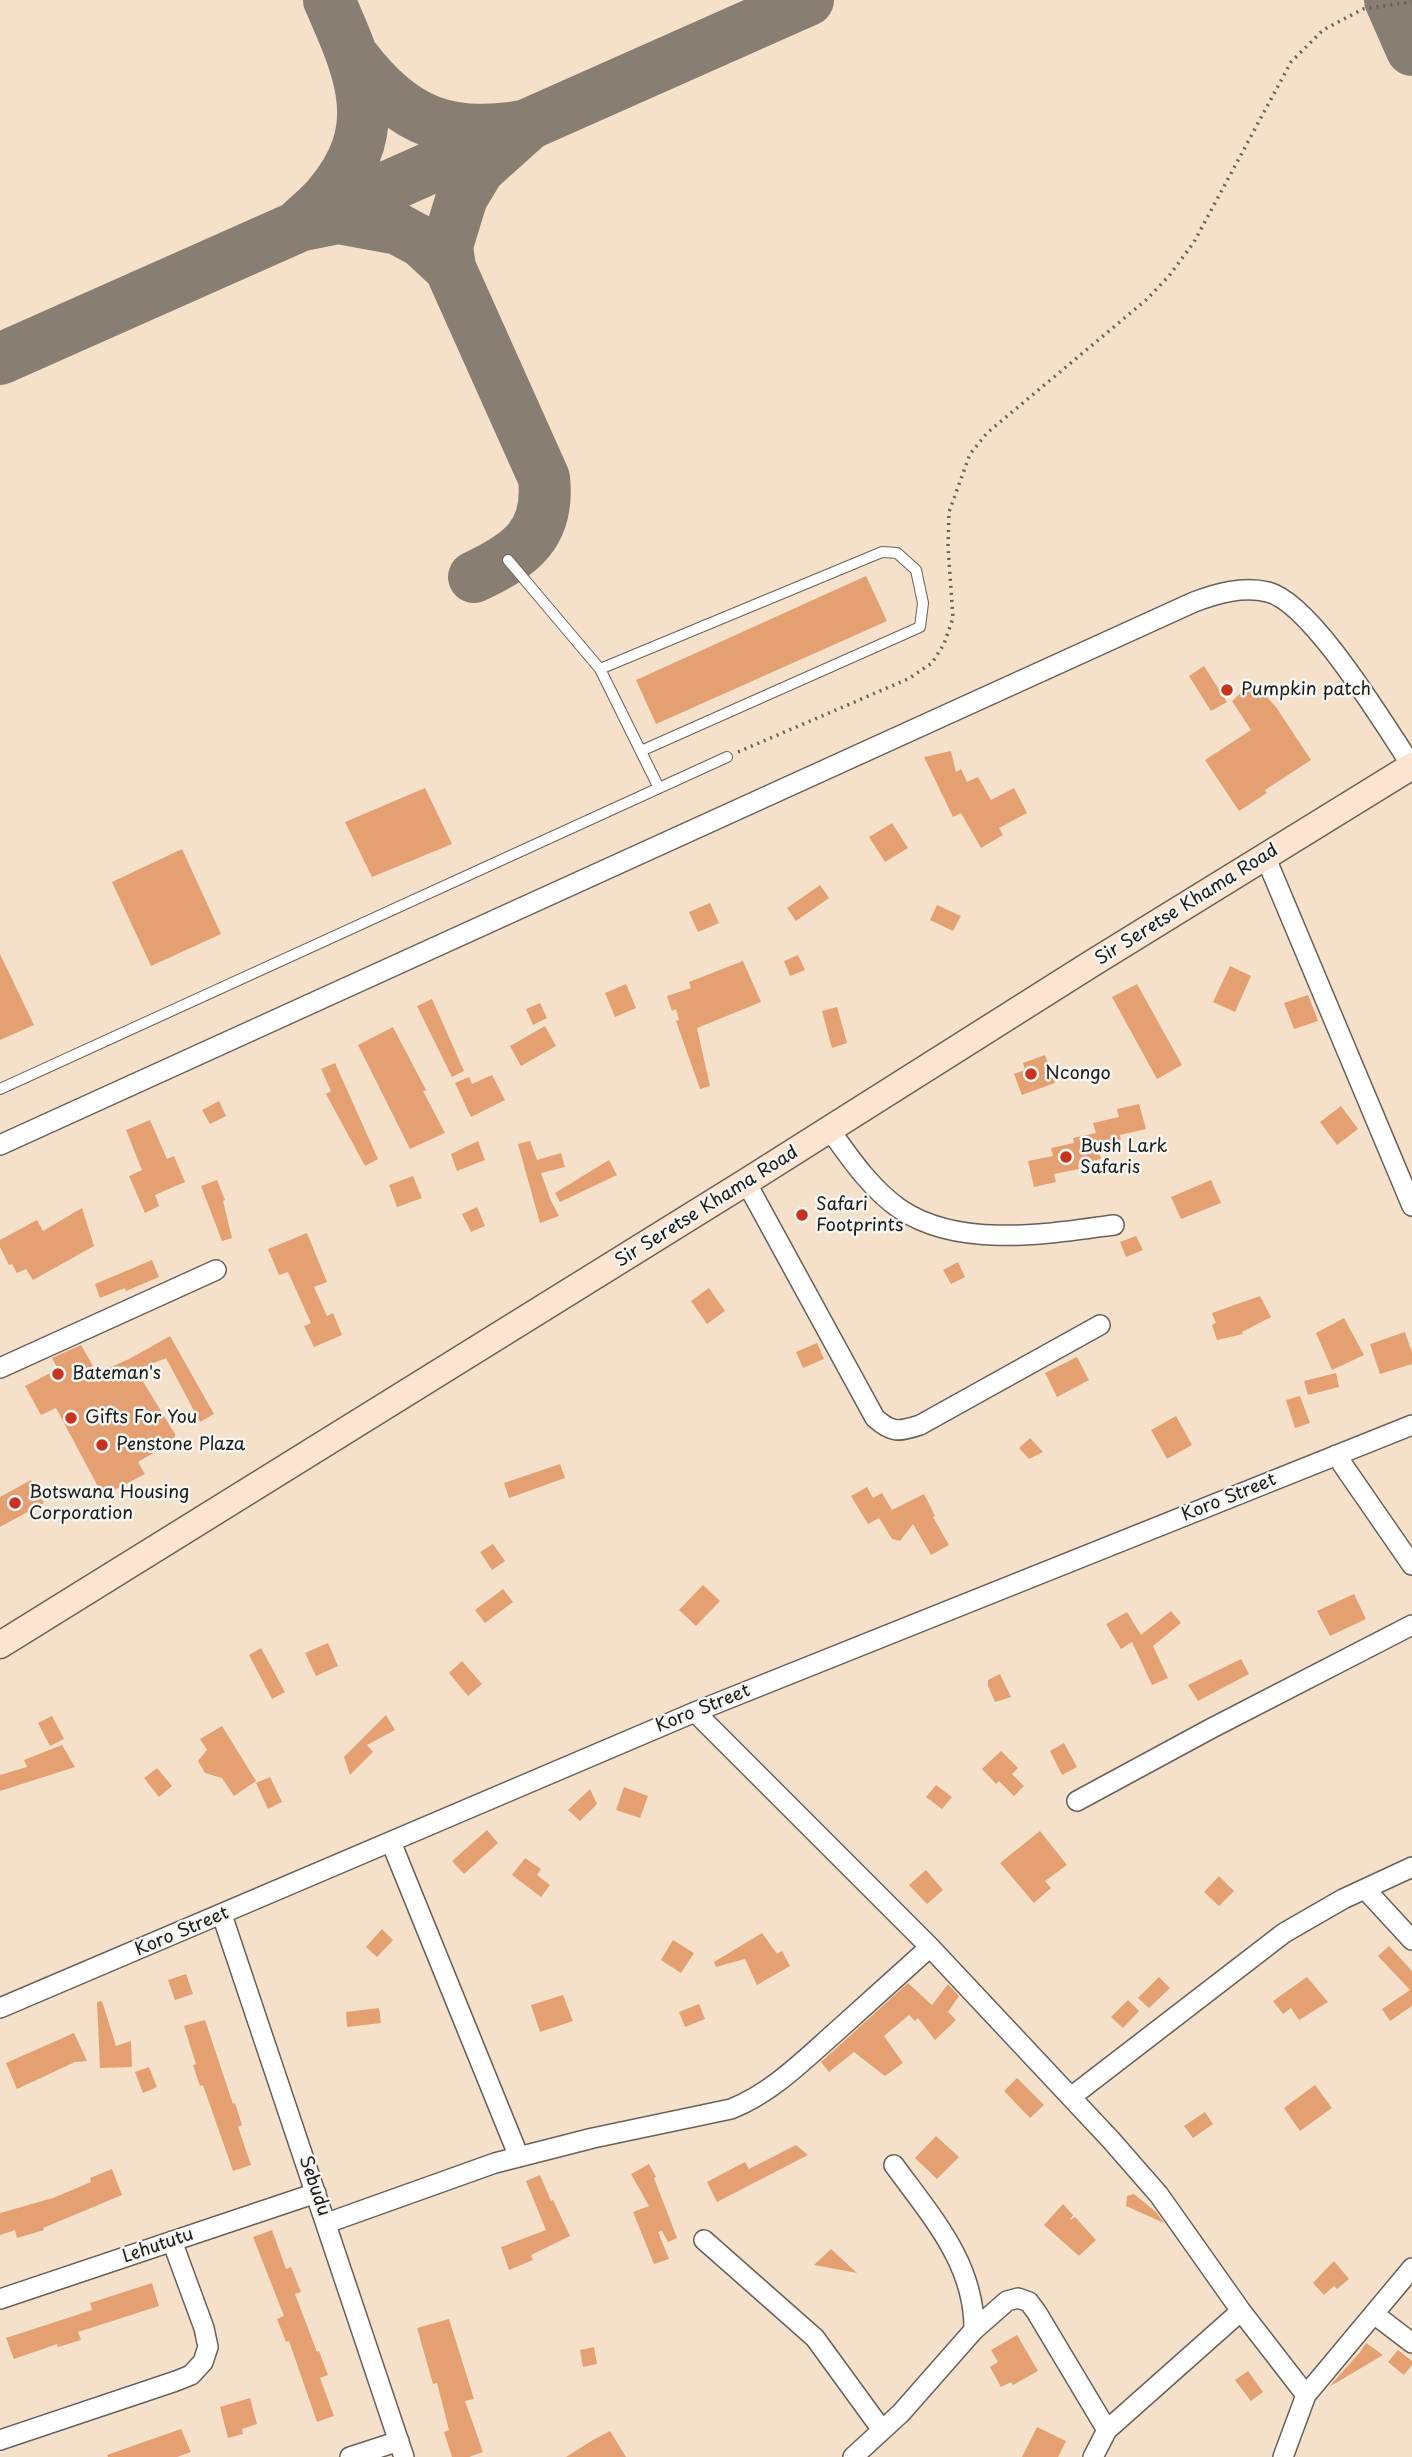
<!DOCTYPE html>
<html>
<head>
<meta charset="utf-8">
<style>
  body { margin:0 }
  canvas { display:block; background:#f5e1c9 }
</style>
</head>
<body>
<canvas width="1412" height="2457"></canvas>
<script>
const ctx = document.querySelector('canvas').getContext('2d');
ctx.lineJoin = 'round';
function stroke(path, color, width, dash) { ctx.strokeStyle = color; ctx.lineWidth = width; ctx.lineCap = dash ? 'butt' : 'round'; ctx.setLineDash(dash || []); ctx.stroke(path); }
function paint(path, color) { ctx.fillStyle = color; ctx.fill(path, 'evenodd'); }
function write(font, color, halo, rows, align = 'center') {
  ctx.font = font + ' "Playpen Sans",sans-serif'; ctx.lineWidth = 5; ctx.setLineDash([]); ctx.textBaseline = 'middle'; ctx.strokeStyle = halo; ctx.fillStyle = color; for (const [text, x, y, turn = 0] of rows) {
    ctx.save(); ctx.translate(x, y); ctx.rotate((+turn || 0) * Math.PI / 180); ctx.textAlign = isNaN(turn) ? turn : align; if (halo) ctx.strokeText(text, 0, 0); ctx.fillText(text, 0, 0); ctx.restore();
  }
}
stroke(new Path2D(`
  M329 0C360 71 387 128 329 196 320 207 308 216 298 226L338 218 398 229 422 242 450 268
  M1390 0 1412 50
  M355 59C403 122 450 140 528 125L479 169 462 197 447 246 450 268 544 478C550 534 521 555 474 577
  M0 359 808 0`), '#887e72', 52);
paint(new Path2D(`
  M866 576 887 621 656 724 636 680Z
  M1204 666 1227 702 1211 711 1189 676Z
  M1253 682 1276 707 1311 760 1265 790 1267 793 1239 811 1205 760 1251 730 1232 701Z
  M951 751 956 772 961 769 967 782 978 777 991 800 1014 788 1027 813 999 828 1003 835 981 848 961 813 953 817 924 757Z
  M425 788 452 844 372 877 345 822Z
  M892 823 908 848 885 862 869 837Z
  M182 849 221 934 151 966 112 882Z
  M820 885 829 898 796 921 787 908Z
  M710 903 719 923 698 932 689 912Z
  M937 905 961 916 953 931 930 920Z
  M0 954 34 1025 0 1040Z
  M798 955 805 970 790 976 784 961Z
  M743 961 761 1002 697 1028 710 1086 700 1089 676 1021 679 1020 676 1009 672 1011 667 996 691 988 689 982Z
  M1230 966 1251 976 1235 1012 1213 1002Z
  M626 984 636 1008 615 1017 605 993Z
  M1137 984 1182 1065 1157 1079 1112 997Z
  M1308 995 1318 1021 1294 1029 1284 1003Z
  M432 999 464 1071 452 1077 417 1006Z
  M540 1003 547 1018 533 1025 526 1009Z
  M837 1007 847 1043 832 1048 822 1011Z
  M545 1026 556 1046 521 1066 510 1046Z
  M393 1027 426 1090 423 1091 445 1133 410 1149 358 1045Z
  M1045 1055 1055 1083 1022 1095 1014 1074 1025 1070 1023 1063Z
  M335 1063 378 1159 365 1166 326 1094 331 1091 321 1069Z
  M492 1075 505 1100 471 1117 455 1083 469 1077 472 1084Z
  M219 1101 226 1116 210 1124 202 1110Z
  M1139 1104 1146 1129 1120 1135 1121 1143 1098 1148 1101 1159 1078 1164 1079 1169 1054 1174 1056 1182 1034 1187 1028 1161 1053 1156 1051 1148 1074 1143 1073 1138 1096 1133 1093 1123 1119 1117 1117 1109Z
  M1341 1106 1358 1129 1337 1145 1320 1122Z
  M150 1120 167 1159 174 1156 185 1182 155 1195 159 1206 145 1213 129 1176 142 1170 126 1130Z
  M478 1141 485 1160 457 1171 451 1154Z
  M530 1141 537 1160 561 1153 565 1167 541 1173 551 1201 559 1216 540 1223 518 1144Z
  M609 1160 617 1175 560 1202 555 1193Z
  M413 1176 422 1198 397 1207 389 1185Z
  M217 1180 225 1200 223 1201 232 1238 222 1241 201 1186Z
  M1211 1180 1221 1203 1181 1219 1171 1197Z
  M477 1207 485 1226 471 1232 462 1214Z
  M82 1208 94 1246 33 1280 26 1269 17 1273 12 1264 9 1265 0 1247V1240L37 1220 43 1231Z
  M307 1233 327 1282 314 1287 327 1316 333 1313 342 1335 314 1347 304 1326 311 1323 288 1272 279 1275 268 1249Z
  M1136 1236 1143 1250 1126 1257 1120 1242Z
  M152 1260 159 1277 126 1291 125 1288 100 1298 95 1284Z
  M958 1262 965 1277 951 1284 943 1270Z
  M709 1288 725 1311 707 1324 691 1301Z
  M1260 1296 1271 1317 1242 1332 1243 1334 1217 1340 1212 1325 1216 1323 1212 1313Z
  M1344 1318 1364 1355 1332 1370 1316 1333Z
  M1405 1332 1412 1353V1364L1380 1374 1370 1344Z
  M170 1336 214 1414 200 1422 166 1358 136 1370 175 1434V1440L138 1462 145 1474 103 1496 56 1408 41 1415 25 1386 58 1369 52 1358 81 1345 97 1373 129 1359Z
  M817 1343 824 1359 803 1368 796 1352Z
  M1077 1357 1089 1380 1057 1397 1045 1373Z
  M1336 1373 1339 1387 1308 1395 1304 1381Z
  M1300 1396 1310 1423 1295 1428 1286 1400Z
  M1176 1416 1192 1445 1167 1459 1151 1430Z
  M1030 1438 1043 1452 1029 1459 1019 1448Z
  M560 1464 565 1478 509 1498 504 1483Z
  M31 1480 44 1503 0 1527V1497Z
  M867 1487 873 1498 882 1493 892 1510 924 1494 935 1516 933 1517 949 1545 931 1555 913 1524 900 1541 892 1539 879 1518 868 1524 851 1496Z
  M493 1544 505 1561 492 1570 480 1552Z
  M703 1585 720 1601 696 1626 679 1610Z
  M503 1589 513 1602 485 1623 475 1610Z
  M1354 1594 1366 1619 1330 1636 1317 1611Z
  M1171 1611 1181 1623 1153 1646 1168 1678 1152 1685 1132 1642 1121 1649 1106 1624 1127 1612 1141 1635Z
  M328 1643 338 1666 316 1676 305 1653Z
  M261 1648 285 1692 272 1699 249 1655Z
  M1241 1659 1249 1674 1198 1701 1188 1685Z
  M462 1661 482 1684 468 1696 449 1673Z
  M1000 1674 1011 1697 995 1702 988 1686V1680Z
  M386 1715 395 1730 367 1745 373 1752 350 1775 344 1757Z
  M52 1716 64 1739 50 1746 38 1723Z
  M222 1726 256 1781 234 1796 222 1778 205 1773 198 1761 207 1750 200 1739Z
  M1064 1743 1077 1767 1062 1775 1050 1751Z
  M62 1745 75 1767 0 1791V1775L27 1767 24 1760Z
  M1001 1751 1018 1768 1012 1774 1024 1786 1014 1796 999 1781 996 1784 982 1769Z
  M157 1768 172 1786 159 1797 144 1778Z
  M270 1777 282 1802 268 1809 256 1783Z
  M936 1785 952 1797 942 1809 926 1797Z
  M624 1787 648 1796 640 1818 616 1810Z
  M590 1789 597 1804 580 1821 568 1810Z
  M487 1830 498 1843 464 1874 452 1861Z
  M1040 1831 1067 1865 1045 1881 1051 1888 1034 1903 1000 1863Z
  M525 1858 541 1869 537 1875 550 1885 541 1897 512 1875Z
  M926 1870 943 1890 927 1904 909 1885Z
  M1219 1876 1234 1891 1219 1906 1204 1892Z
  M382 1929 393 1940 377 1957 366 1947Z
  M762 1933 777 1954 782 1951 790 1966 757 1985 745 1959 716 1967 714 1962Z
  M673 1940 694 1953 681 1973 661 1960Z
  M1389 1946 1412 1971V2006L1390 2021 1382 2009 1410 1990 1378 1956Z
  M186 1974 193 1994 175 2000 168 1980Z
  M1159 1977 1170 1988 1149 2008 1138 1998Z
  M1307 1977 1328 2002 1299 2020 1291 2008 1283 2014 1273 2001Z
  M908 1983 932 2005 948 1984 959 1996 948 2012 956 2020 935 2040 918 2018 915 2021 909 2015 884 2036 903 2063 885 2076 854 2052 829 2072 821 2062Z
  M563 1995 573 2021 540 2032 531 2005Z
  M1128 2000 1139 2011 1123 2028 1111 2017Z
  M102 2001 116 2046 131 2041 132 2067 100 2068 97 2002Z
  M699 2004 705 2019 685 2027 679 2012Z
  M379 2008 381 2023 347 2027 346 2012Z
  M205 2020 233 2104 235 2103 242 2125 238 2127 251 2165 233 2171 203 2085 200 2086 193 2065 196 2064 184 2026Z
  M74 2033 87 2061 75 2062 17 2089 6 2063Z
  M149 2067 157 2087 143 2093 135 2072Z
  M1017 2078 1044 2105 1030 2118 1004 2091Z
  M1315 2085 1332 2108 1300 2131 1284 2108Z
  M1205 2112 1213 2124 1193 2138 1184 2126Z
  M936 2136 959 2157 937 2179 915 2158Z
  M796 2145 808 2155 717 2202 707 2182 745 2162 749 2169Z
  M649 2164 656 2177 654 2178 677 2238 668 2242 662 2231 658 2232 669 2259 654 2264 633 2212 649 2206 631 2174Z
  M112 2169 122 2195 43 2228 44 2230 17 2238 15 2230 0 2235V2213L53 2198 91 2182 90 2178Z
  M540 2175 551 2201 553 2200 570 2236 531 2255 533 2260 509 2270 501 2247 546 2230 526 2181Z
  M1134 2194 1156 2212 1164 2223 1126 2206 1127 2196Z
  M1063 2204 1073 2215 1070 2220 1075 2217 1096 2240 1079 2256 1044 2225Z
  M272 2230 286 2269 291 2267 301 2292 295 2294 317 2352 319 2351 328 2375 320 2378 334 2416 317 2422 289 2341 286 2342 277 2319 284 2316 253 2237Z
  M831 2249 857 2273 814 2265Z
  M1334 2261 1349 2279 1337 2289 1334 2286 1324 2295 1313 2283Z
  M152 2283 159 2306 78 2332 81 2340 58 2347 57 2344 14 2359 6 2338 92 2310 90 2303Z
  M449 2319 474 2399 465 2401 483 2452 469 2457H452L444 2432 449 2430 437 2383 433 2384 417 2328Z
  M1017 2335 1038 2371 1013 2385 1011 2382 1001 2387 990 2367 998 2362 991 2350Z
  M1366 2343 1383 2355 1329 2387 1360 2352Z
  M594 2347 597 2364 583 2367 580 2350Z
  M1398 2350 1412 2361V2365L1404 2375 1388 2362Z
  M1248 2371 1263 2392 1251 2401 1235 2380Z
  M250 2398 257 2424 242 2429 243 2434 228 2438 220 2407Z
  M1037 2427 1066 2441 1058 2457H1022Z
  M181 2429 191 2452 177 2457H108L107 2455Z
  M610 2431 626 2457H566L593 2440Z`), '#e5a072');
const service = new Path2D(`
  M508 560 600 669 882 552 897 553 916 570 923 603 920 627 641 751
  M659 788 727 757
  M0 1089 659 788 600 669`);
const minor = new Path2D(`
  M1265 856 1412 1206
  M830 1130C850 1158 871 1189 900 1209 959 1249 1048 1234 1114 1225
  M0 1145 1194 602C1218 593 1243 586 1268 592 1312 603 1385 726 1412 766
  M746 1182 875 1418C892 1433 898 1432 920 1425L1100 1325
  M0 1368 216 1270
  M1336 1455 1412 1565
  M695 1712 930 1947 1111 2140 1159 2195 1241 2311 1306 2395
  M1077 1801 1212 1728 1412 1625
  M391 1842 519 2157
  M1365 1889 1412 1940
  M222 1915 404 2457
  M0 2008 695 1712 1412 1425
  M1071 2097 1284 1933 1343 1899 1412 1867
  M894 2165C931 2216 975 2264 974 2330
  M327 2223 495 2163 593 2138 731 2109C772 2093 805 2059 838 2030 869 2002 899 1975 930 1947
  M704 2240 815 2338 882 2430
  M0 2299 316 2193
  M1374 2314 1412 2343
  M0 2440 176 2381 191 2375 203 2362 208 2347 204 2328 172 2241
  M350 2457 399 2441
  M853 2457 901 2413 974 2330 1007 2301 1018 2298 1029 2302 1037 2313 1107 2430
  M1093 2457 1107 2430 1241 2311
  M1283 2457 1306 2395 1412 2268`);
const secondary = new Path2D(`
  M0 1645 746 1182 1091 964 1412 766`);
stroke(service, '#686159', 12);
stroke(minor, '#686159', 22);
stroke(secondary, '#686159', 29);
stroke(new Path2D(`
  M738 752 908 679 932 663 944 644 953 618 948 547 949 512 970 454 987 433 1146 300 1169 276 1194 242 1291 62 1323 30 1363 9 1412 2`), '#686159', 3.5, [2, 5]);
stroke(service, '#fff', 10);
stroke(minor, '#fff', 19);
stroke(secondary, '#fde4d0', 26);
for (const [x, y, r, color] of [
  [1227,690,7,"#c8321e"],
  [1031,1074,7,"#c8321e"],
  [1066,1157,7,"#c8321e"],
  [802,1215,7,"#c8321e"],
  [58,1374,7,"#c8321e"],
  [71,1418,7,"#c8321e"],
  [102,1445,7,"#c8321e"],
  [15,1503,7,"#c8321e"]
]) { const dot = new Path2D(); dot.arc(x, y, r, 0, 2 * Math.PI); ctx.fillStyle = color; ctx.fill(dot); stroke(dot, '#f6f6f2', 2.5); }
write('18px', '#1c1c1c', '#f6f6f2', [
  ["Pumpkin patch",1241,690],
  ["Ncongo",1045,1074],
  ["Bush Lark",1080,1147],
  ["Safaris",1080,1168],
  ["Safari",816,1205],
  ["Footprints",816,1226],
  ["Bateman's",72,1374],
  ["Gifts For You",85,1418],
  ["Penstone Plaza",116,1445],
  ["Botswana Housing",29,1493],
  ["Corporation",29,1514]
], 'left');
write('18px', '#1c1c1c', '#f6f6f2', [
  ["Sir Seretse Khama Road",1187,905,-32],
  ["Sir Seretse Khama Road",707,1207,-32],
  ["Koro Street",1229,1498,-22],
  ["Koro Street",703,1709,-22],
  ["Koro Street",182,1932,-23],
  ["Sebudu",314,2186,71],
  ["Lehututu",158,2246,-19]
]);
</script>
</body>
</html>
